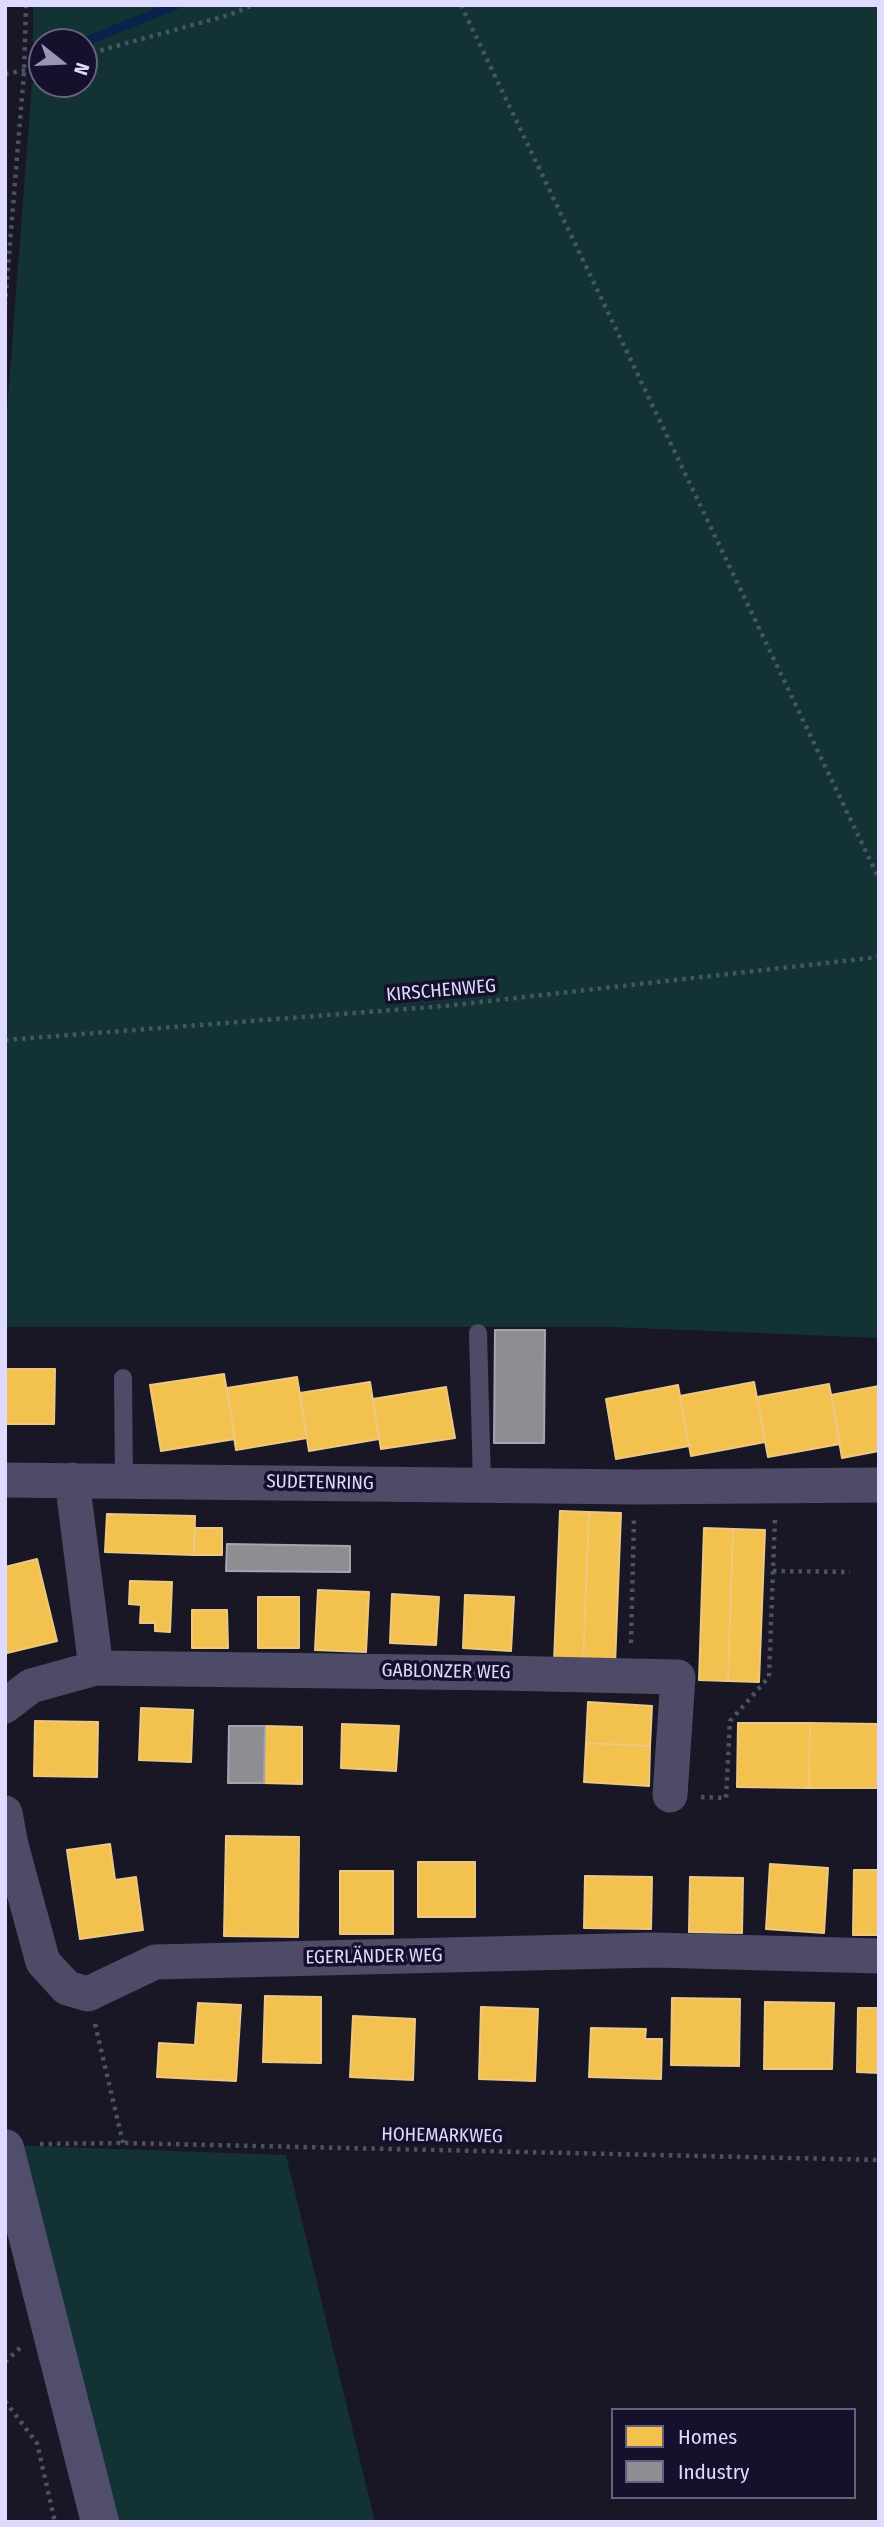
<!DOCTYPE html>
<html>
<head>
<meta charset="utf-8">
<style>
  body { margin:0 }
  #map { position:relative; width:884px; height:2527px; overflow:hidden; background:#191626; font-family:"Fira Sans Condensed",sans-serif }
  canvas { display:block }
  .frame { position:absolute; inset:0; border:7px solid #dfdaff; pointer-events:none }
  .legend { position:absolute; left:611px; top:2408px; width:245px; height:91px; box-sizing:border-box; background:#15102c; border:2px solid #666180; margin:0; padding:9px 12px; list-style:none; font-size:21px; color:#dfdaff }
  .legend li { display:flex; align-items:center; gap:14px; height:35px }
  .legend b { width:35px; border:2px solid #666180 }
  .north { position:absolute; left:28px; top:28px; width:70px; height:70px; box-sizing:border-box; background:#15102c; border:2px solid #666180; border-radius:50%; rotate:108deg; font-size:19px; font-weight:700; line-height:28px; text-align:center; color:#dfdaff }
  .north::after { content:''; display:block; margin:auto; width:24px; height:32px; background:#9a95b3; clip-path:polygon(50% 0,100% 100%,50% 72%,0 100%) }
</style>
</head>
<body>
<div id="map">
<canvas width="884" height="2527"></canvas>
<div class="frame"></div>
<ul class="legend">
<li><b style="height:19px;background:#f2c14e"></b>Homes</li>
<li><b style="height:19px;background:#8d8d92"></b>Industry</li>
</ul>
<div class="north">N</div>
</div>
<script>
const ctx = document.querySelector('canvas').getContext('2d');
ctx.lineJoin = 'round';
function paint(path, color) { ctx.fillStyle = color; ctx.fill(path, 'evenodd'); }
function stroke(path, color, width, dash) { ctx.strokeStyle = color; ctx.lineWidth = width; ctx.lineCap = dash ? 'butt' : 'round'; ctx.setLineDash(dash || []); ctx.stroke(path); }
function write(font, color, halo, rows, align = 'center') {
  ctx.font = font + ' "Fira Sans Condensed",sans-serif'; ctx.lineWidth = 7; ctx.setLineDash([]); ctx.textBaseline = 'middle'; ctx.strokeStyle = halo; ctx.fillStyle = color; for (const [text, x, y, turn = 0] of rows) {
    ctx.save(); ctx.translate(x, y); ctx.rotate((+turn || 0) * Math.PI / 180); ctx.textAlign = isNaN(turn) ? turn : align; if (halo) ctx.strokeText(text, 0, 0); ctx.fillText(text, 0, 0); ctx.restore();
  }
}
paint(new Path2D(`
  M33 5H879V1338L611 1327H5V437L32 83 42 80V84H84V42H42V62L33 53Z
  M5 2145 286 2155 375 2522H100Z`), '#133233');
const homes = new Path2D(`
  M5 1369H55L54 1424H5Z
  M224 1374 235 1439 161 1451 150 1385Z
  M297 1377 307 1438 236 1450 227 1388Z
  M370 1382 379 1439 309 1451 300 1393Z
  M754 1382 765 1442 691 1456 680 1396Z
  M829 1384 840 1444 768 1457 757 1397Z
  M678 1385 689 1446 616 1459 606 1399Z
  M879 1386V1451L842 1458 831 1395Z
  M446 1387 455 1438 381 1449 373 1399Z
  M560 1511 589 1512 583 1664 554 1662Z
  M589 1512 621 1513 615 1665 583 1664Z
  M107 1514 195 1516 194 1555 105 1552Z
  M194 1528H222V1555H194Z
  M704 1528 733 1529 728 1681 699 1680Z
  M733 1529 765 1530 759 1682 728 1681Z
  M37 1559 57 1641 7 1653 5 1645V1567Z
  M130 1581 172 1582 170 1632 155 1631V1623H140L141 1605 129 1604Z
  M318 1590 369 1592 366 1652 315 1650Z
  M392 1594 439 1597 436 1645 390 1643Z
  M465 1595 514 1597 511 1651 463 1648Z
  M258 1597H299V1648H258Z
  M192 1610H227L228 1648H192Z
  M588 1702 652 1706 650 1746 586 1743Z
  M141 1708 193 1710 191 1762 139 1760Z
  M35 1721 98 1722 97 1777 34 1776Z
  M738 1723H810L809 1788 737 1787Z
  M810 1723 879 1724V1788H809Z
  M342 1724 399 1726 396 1771 341 1768Z
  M265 1726 302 1727V1784L264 1783Z
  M586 1743 650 1746 649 1786 584 1782Z
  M226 1836 299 1837 298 1937 224 1936Z
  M110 1844 115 1880 136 1877 143 1930 80 1939 67 1850Z
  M418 1862H475V1917H418Z
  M770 1864 828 1868 824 1933 766 1929Z
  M854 1870H879V1935H853Z
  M340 1871H393V1934H340Z
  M585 1876 652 1877 651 1929 584 1928Z
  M690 1877 743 1878 742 1933 689 1932Z
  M265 1996 321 1997V2063L263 2062Z
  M672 1998 740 1999 739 2066 671 2065Z
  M765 2002 834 2003 832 2069H764Z
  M198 2003 241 2005 236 2081 157 2077 159 2043 195 2045Z
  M481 2007 538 2009 535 2081 479 2079Z
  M858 2008H879V2073L857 2072Z
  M353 2016 415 2019 413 2080 350 2077Z
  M591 2028 646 2029 645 2039H662L661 2079 589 2077Z`);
paint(homes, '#f2c14e');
stroke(homes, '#ecc883', 2);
const industry = new Path2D(`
  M495 1330H545L544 1443H494Z
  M227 1544 350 1546V1572L226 1571Z
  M229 1726H265L264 1783H228Z`);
paint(industry, '#8d8d92');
stroke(industry, '#a6a4b3', 2);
stroke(new Path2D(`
  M84 42 176 5
  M40 59 42 58`), '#0b224c', 9);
stroke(new Path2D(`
  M461 5 879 879
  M84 55 229 15 253 5
  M5 74 42 67
  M5 305 24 72 26 5
  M5 1040 445 1006 879 957
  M773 1571 850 1572
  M631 1643 634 1519
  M701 1797 726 1798 730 1721 769 1677 775 1518
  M95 2024 123 2143
  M40 2144 123 2143 879 2160
  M5 2362 20 2348
  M5 2401 37 2443 55 2522`), '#465465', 4.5, [3.5, 5]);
stroke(new Path2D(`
  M478 1333 482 1485
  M123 1378 124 1480`), '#4d4b67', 18);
stroke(new Path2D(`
  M5 1480 635 1487 879 1485
  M96 1668 500 1673 678 1677 670 1795
  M5 1706 31 1686 96 1668 72 1480
  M5 1813 11 1845 43 1962 67 1988 88 1994 155 1962 655 1950 879 1956`), '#4d4b67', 35);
stroke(new Path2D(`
  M5 2148 100 2522`), '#504e6c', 38);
write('19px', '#dfdaff', '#15102c', [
  ["KIRSCHENWEG",441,991,-5],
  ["SUDETENRING",320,1483,1],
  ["GABLONZER WEG",446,1672,1],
  ["EGERLÄNDER WEG",374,1957,-1],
  ["HOHEMARKWEG",442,2136,1]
]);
</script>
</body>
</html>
